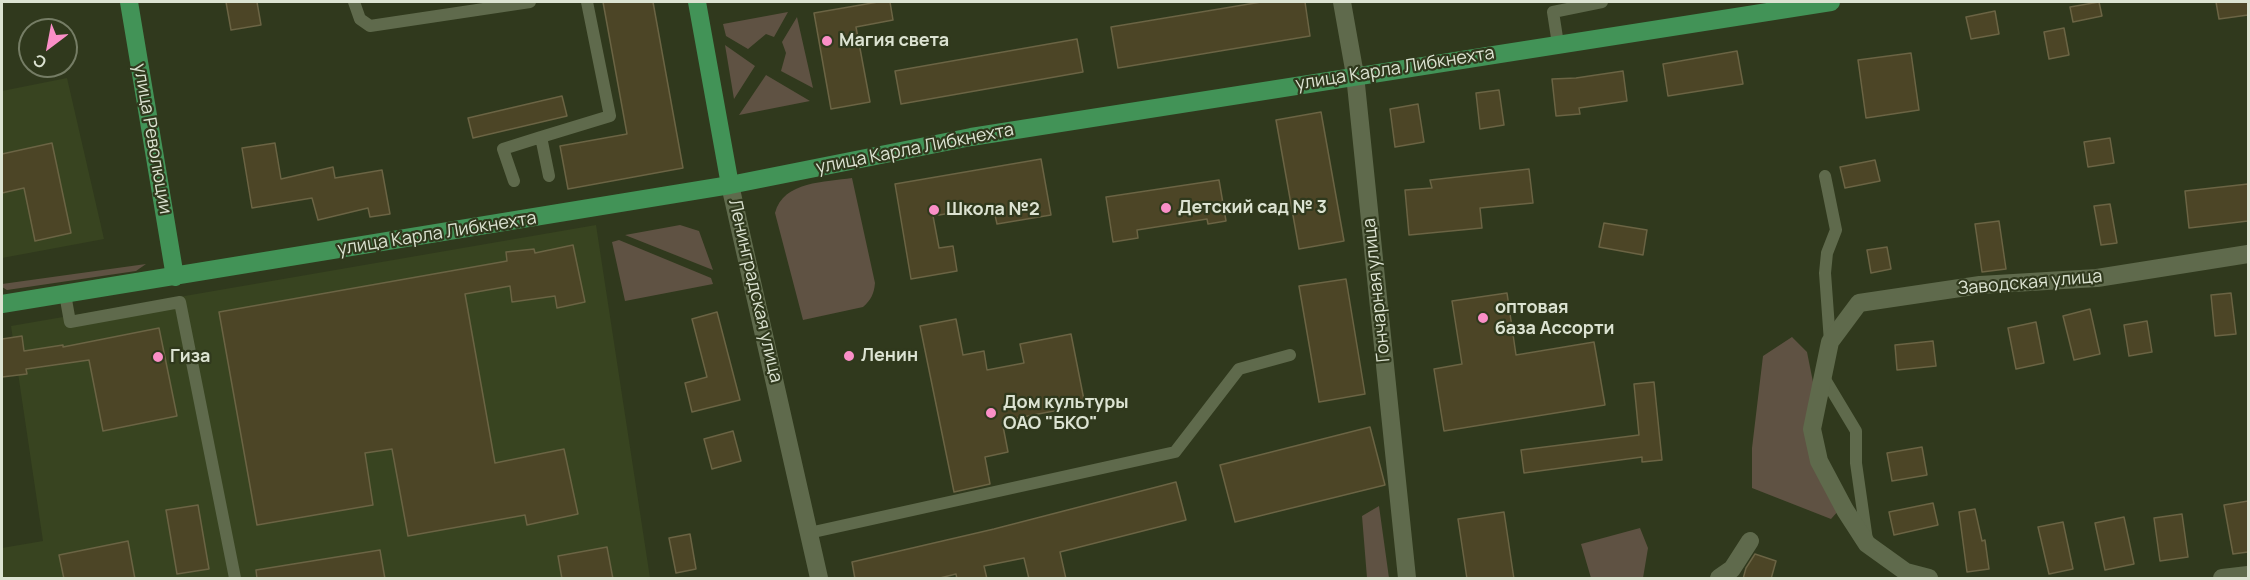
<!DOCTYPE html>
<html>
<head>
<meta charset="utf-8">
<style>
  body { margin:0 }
  #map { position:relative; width:2250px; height:580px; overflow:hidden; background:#30391d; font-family:Manrope,sans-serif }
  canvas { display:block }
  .frame { position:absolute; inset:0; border:3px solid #dce3d2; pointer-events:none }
  .north { position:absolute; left:18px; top:18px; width:60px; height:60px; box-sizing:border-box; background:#30391d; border:2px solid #757d65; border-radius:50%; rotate:212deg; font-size:16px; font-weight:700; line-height:24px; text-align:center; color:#dce3d2 }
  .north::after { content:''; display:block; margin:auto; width:21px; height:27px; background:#fa8fc7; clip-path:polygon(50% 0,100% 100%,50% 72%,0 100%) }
</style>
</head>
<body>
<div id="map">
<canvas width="2250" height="580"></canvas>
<div class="frame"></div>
<div class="north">С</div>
</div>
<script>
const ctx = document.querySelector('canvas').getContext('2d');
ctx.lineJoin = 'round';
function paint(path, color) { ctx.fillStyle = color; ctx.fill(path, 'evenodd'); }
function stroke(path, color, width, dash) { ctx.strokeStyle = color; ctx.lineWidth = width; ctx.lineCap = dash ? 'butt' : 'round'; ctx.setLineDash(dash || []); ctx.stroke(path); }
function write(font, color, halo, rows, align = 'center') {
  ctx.font = font + ' Manrope,sans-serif'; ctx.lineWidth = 4.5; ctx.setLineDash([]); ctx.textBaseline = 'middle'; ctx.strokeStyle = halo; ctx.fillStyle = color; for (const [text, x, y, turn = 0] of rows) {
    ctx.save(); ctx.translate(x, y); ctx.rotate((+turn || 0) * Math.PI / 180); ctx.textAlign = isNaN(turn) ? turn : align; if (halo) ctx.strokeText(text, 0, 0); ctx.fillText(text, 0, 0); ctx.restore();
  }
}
paint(new Path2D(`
  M67 78 104 239 2 258V91Z
  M596 225 650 578H2V548L43 541 11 326Z`), '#384420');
paint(new Path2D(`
  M788 12 774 37 766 34 748 49 726 36 723 24Z
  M797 17 813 88 781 71 786 53 782 42Z
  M725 45 755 66 734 99Z
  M766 75 810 101 739 115Z
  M852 178 875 283C874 294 871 300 863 307L803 320 775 213C783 181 826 182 852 178Z
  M680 225 699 231 713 270 625 235Z
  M619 240 711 278 713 284 625 301 612 242Z
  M146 264 136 271 7 290 2 287V284Z
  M1792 337 1807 352 1814 387 1808 428 1839 510 1831 519 1752 488V448L1763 356Z
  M1379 506 1389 578H1367L1362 516Z
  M1640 528 1648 548 1643 578H1591L1581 544Z`), '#5f5243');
const building = new Path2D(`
  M226 2H257L261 25 231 30Z
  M603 2H653L683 168 568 189 560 146 627 134Z
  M878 2H890L893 20 856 27 870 102 831 109 814 13Z
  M1261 2H1305L1310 36 1118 68 1111 27Z
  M2099 2 2102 16 2073 22 2070 7Z
  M2216 2H2248V15L2219 19Z
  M1995 11 1999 34 1971 39 1966 17Z
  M2064 28 2069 55 2049 59 2044 32Z
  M1077 39 1083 72 901 104 895 71Z
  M1737 51 1743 84 1668 96 1663 64Z
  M1911 53 1919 110 1866 118 1858 60Z
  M1623 71 1627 101 1579 108 1580 114 1556 116 1552 79 1576 78Z
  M1499 90 1504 125 1480 129 1476 93Z
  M562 96 567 116 473 138 468 118Z
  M1418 104 1424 142 1395 147 1390 109Z
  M1321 112 1344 241 1299 249 1276 120Z
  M2110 138 2114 163 2088 167 2084 142Z
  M52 143 71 233 35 241 24 188 2 193V154Z
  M275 143 281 179 333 167 335 178 382 170 390 214 370 217 368 208 318 220 312 198 252 208 242 148Z
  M1041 159 1051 215 997 224 993 206 933 216 939 248 953 246 957 271 911 279 895 184Z
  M1875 160 1880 181 1845 188 1840 167Z
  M1529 169 1533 203 1480 208 1482 228 1409 235 1405 190 1432 188 1430 180Z
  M1219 180 1226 221 1208 224 1207 219 1137 230 1138 238 1113 242 1106 197Z
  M2248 184V221L2189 228 2185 191Z
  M2110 204 2117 243 2101 245 2094 206Z
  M1999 221 2006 269 1982 272 1975 224Z
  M1604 223 1647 230 1643 255 1599 247Z
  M573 245 585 302 557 308 555 296 512 302 510 286 465 294 495 463 564 449 578 514 527 525 525 515 408 536 392 449 365 453 373 505 257 525 219 312 507 261 506 252 534 249 535 253Z
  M1887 247 1891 269 1871 273 1867 250Z
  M1346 279 1365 394 1319 402 1299 286Z
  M1507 293 1516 355 1594 342 1605 405 1444 431 1434 369 1462 364 1452 301Z
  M2231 293 2236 334 2215 336 2211 295Z
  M2090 309 2100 354 2074 360 2063 316Z
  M717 312 740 400 692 412 685 383 707 377 692 319Z
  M956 319 963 355 984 351 987 370 1024 363 1020 344 1071 334 1085 405 1002 421 1008 452 985 457 990 484 954 492 920 326Z
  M2147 321 2152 352 2129 356 2124 325Z
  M2036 322 2044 363 2016 369 2008 328Z
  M159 328 177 416 103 431 89 360 26 369 27 374 2 377V339L22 336 24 351 63 345V347Z
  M1933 341 1936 366 1897 370 1895 345Z
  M1654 382 1662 460 1642 462V457L1524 473 1521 450 1639 435 1634 384Z
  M1370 427 1385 485 1235 522 1220 465Z
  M733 431 741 461 712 469 704 439Z
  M1922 447 1927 475 1892 481 1887 453Z
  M1176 482 1186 520 1060 552 1066 579H1029L1024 558 984 566 987 579H957L956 574 936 579H855L852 562 994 529Z
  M2248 501V552L2233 554 2224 505Z
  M1933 503 1938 525 1894 535 1889 512Z
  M198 505 209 569 177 574 166 510Z
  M1975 509 1982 541 1985 540 1989 569 1967 572 1959 512Z
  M1504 512 1514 579H1467L1458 519Z
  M2182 514 2188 557 2160 561 2154 518Z
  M2124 517 2134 564 2105 570 2095 523Z
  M2063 522 2073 569 2049 574 2038 527Z
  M690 534 696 569 676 573 669 538Z
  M128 541 135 579H64L59 555Z
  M607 547 613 579H562L558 556Z
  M380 550 385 579H257L256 570Z
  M1755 554 1776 561 1771 579H1743L1746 568Z`);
paint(building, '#4c4526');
stroke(building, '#6b6444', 1.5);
stroke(new Path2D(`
  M354 2 360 19 370 26 530 2
  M1558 44 1553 12 1602 2
  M549 176 541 137 610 116 587 2
  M1825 176 1836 230 1827 253 1825 273 1830 342
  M514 181 503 149 541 137
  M65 294 70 322 180 302 235 578
  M1823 376 1856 431V463L1867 540
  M809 533 1175 452 1239 369 1290 355`), '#5f6a4c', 12);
stroke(new Path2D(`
  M1719 578 1732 569 1750 541
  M1929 578 1906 572 1867 544 1845 510 1819 461 1812 429 1830 342 1859 303 1980 285 2097 278 2248 254
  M2222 578 2248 575`), '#5f6a4c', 18);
stroke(new Path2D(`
  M1342 2 1355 75 1407 578
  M730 185 819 578`), '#5f6a4c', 18);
stroke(new Path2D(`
  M129 2 175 277
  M697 2 730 185
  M2 304 730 185 971 137 1831 2`), '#429357', 18);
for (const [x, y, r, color] of [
  [827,41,6,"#fa8fc7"],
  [1166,208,6,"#fa8fc7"],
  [934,210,6,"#fa8fc7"],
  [1483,318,6,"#fa8fc7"],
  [849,356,6,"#fa8fc7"],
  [158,357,6,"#fa8fc7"],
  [991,413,6,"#fa8fc7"]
]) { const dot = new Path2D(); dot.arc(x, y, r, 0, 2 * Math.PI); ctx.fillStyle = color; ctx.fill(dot); stroke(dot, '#30391d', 2); }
write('bold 18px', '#dce3d2', '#30391d', [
  ["Магия света",839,41],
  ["Детский сад № 3",1178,208],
  ["Школа №2",946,210],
  ["оптовая",1495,308],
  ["база Ассорти",1495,329],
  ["Ленин",861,356],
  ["Гиза",170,357],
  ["Дом культуры",1003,403],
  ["ОАО \"БКО\"",1003,424]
], 'left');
write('18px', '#dce3d2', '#30391d', [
  ["улица Карла Либкнехта",1395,69,-9],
  ["улица Революции",152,139,80],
  ["улица Карла Либкнехта",915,149,-11],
  ["улица Карла Либкнехта",437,234,-9],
  ["Заводская улица",2030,283,-5],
  ["Гончарная улица",1377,290,-96],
  ["Ленинградская улица",755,291,77]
]);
</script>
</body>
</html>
